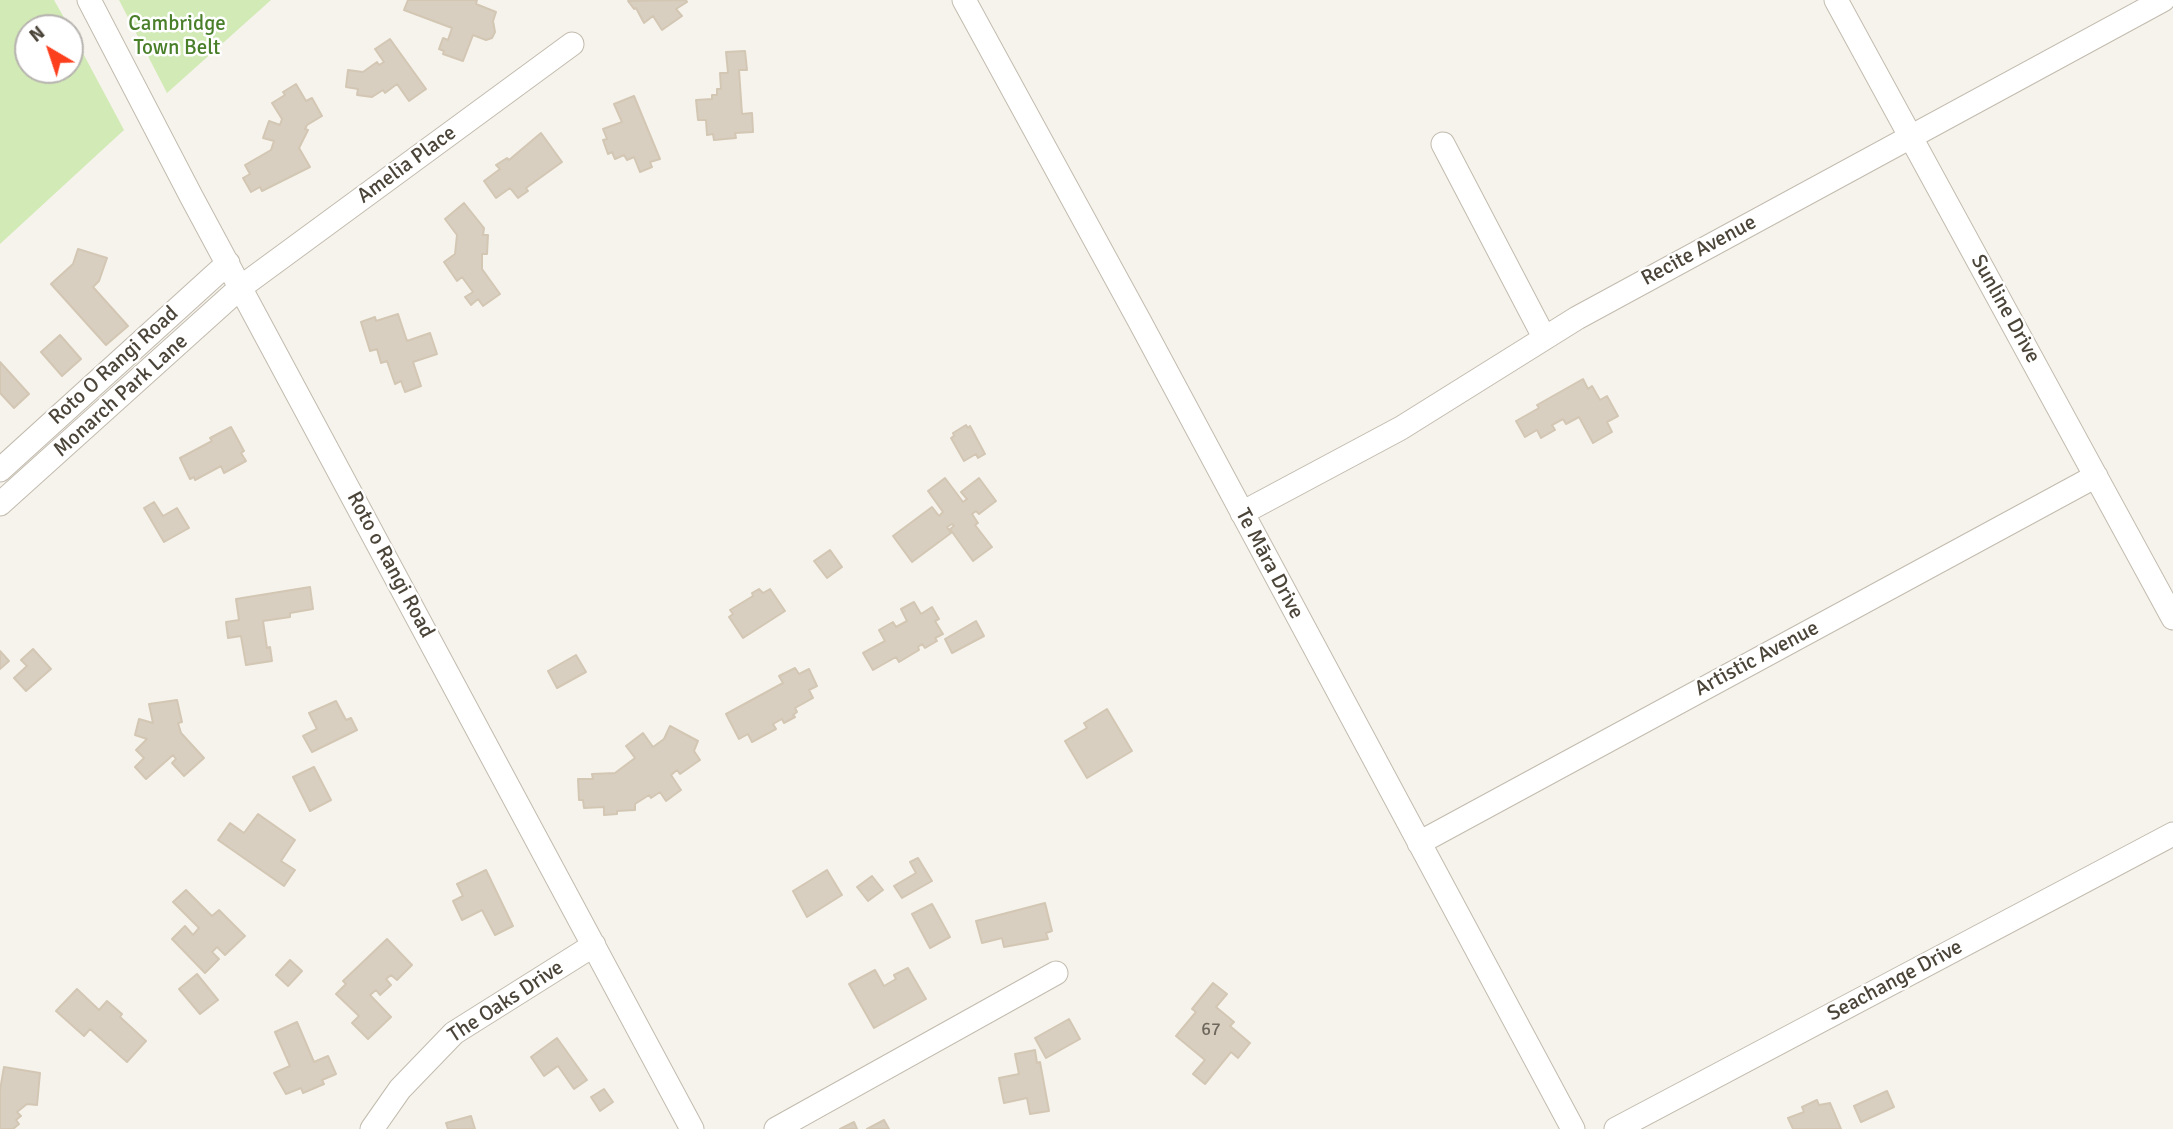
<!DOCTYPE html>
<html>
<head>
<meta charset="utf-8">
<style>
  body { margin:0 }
  #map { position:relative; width:2173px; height:1129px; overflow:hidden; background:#f6f3ec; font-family:Signika,sans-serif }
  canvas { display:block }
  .north { position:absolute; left:14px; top:14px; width:70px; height:70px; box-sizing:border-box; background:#fff; border:2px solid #b7b4b0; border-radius:50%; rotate:321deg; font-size:19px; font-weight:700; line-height:28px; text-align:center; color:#4b4439 }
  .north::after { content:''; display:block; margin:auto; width:24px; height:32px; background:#fc3f1d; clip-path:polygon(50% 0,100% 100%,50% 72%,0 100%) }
</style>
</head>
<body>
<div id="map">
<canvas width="2173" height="1129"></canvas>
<div class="north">N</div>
</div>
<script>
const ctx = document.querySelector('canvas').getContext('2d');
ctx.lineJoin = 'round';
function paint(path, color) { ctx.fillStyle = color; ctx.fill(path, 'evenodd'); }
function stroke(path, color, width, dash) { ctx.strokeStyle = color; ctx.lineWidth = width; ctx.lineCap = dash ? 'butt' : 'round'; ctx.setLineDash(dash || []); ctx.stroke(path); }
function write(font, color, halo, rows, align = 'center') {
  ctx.font = font + ' Signika,sans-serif'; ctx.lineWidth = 5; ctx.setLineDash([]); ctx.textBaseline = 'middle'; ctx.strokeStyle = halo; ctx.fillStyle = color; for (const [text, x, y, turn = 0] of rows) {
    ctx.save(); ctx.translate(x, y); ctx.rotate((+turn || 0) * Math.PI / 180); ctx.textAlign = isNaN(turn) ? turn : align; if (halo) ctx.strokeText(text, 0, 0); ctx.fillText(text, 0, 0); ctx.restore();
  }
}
paint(new Path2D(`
  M0 0H54L70 28H28V70H70V29L124 130 0 244Z
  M119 0H271L167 93Z`), '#d2eab5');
const building = new Path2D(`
  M408 0H477L476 4 496 12 493 21 495 32 492 38 486 40 473 35 463 61 443 54 444 51 439 49 443 38 448 40 452 28 404 10Z
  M686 0 687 2 676 9 682 16 662 30 653 16 644 23 636 8 634 9 628 1Z
  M390 39 426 89 409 101 397 84 385 93 383 90 372 97 357 95 358 89 346 87 348 70 363 72 377 62 379 65 384 62 375 49Z
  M745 51 747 70H739L742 114 752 113 753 132 735 133 736 138 714 140 713 134 707 135 706 120H698L696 100 712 99V95H717V89H721L720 73H728L726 52Z
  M296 84 306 101 312 98 322 116 307 125 305 129 308 130 299 148 310 167 262 191 260 187 251 192 243 178 250 174 245 165 271 150 274 141 263 138 269 121 280 125 282 119 272 103 285 95 283 92Z
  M634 96 660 159 650 162 652 167 640 172 634 157 627 160 624 155 615 159 612 152 608 154 603 140 607 139 603 129 622 122 614 104Z
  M541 133 562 162 526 188 528 191 518 198 510 188 496 198 484 181 500 169 496 165 507 158 509 160Z
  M464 203 484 228 483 235H488L487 254H482V269L500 294 483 306 478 299 471 305 465 297 473 292 462 277 457 281 444 262 455 254 457 235 445 219Z
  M78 249 107 258 99 281 93 287 128 326 106 345 51 284 73 264Z
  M398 314 407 341 430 333 437 354 413 362 421 386 405 392 401 381 395 384 387 361 381 363 377 349 370 351 361 322 375 317 376 321Z
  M60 335 81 359 62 376 41 352Z
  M0 362 29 394 14 408 0 393Z
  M1583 379 1588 389 1592 386 1600 400 1607 396 1618 416 1607 422 1612 432 1593 443 1579 417 1566 424 1563 419 1552 425 1555 430 1541 438 1537 430 1525 437 1516 421 1539 408 1537 405Z
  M966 425 968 428 970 426 985 454 978 458 976 454 964 461 951 438 954 436 953 433Z
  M231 427 244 451 241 453 246 461 224 473 221 466 195 480 194 477 190 479 180 458 212 441 210 438Z
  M945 478 963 502 967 499 961 492 979 478 996 501 979 514 976 511 972 514 978 523 975 525 992 547 973 561 950 529 954 526 952 524 947 527 951 533 912 562 893 536 932 507 939 516 943 512 928 491Z
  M154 502 163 516 177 508 189 528 164 542 144 508Z
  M830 550 842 567 827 578 814 561Z
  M310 587 313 609 290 613V617L263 621 267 648 270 647 272 661 246 665 241 636 228 638 226 622 239 620 236 599Z
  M759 589 763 593 770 589 785 611 743 638 729 617 733 614 730 610 753 596 752 593Z
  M914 602 921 614 932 607 939 619 935 621 943 634 935 638 937 641 925 648 922 644 918 647 919 650 899 662 896 657 873 670 863 653 885 641 879 630 893 622 896 627 907 621 901 609Z
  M976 621 984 636 952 653 945 639Z
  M33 649 51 669 26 691 14 678 27 666 21 660Z
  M0 651 9 661 0 669Z
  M576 655 586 672 557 688 548 671Z
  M795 668 799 674 809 669 817 686 809 690 813 698 795 708 797 712 793 715 795 717 784 723 782 719 773 724 776 729 752 742 748 734 739 739 726 714 783 683 779 676Z
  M177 700 182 722 178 723 181 733 204 758 184 776 172 763 176 759 173 755 146 779 135 767 144 758 136 750 147 739 135 735 139 719 153 723 149 704Z
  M336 701 346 720 351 718 357 730 312 752 303 736 317 729 309 713Z
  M1107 709 1132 751 1087 778 1065 741 1087 728 1084 723Z
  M670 726 698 741 694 751 700 760 680 774 677 770 671 775 681 790 666 801 660 792 651 798 649 795 635 804V810L617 811V814L604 815V807L584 808 583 800H579L578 779H593L592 774 615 773 635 758 626 746 643 733 653 747 664 739Z
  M314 767 331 800 310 811 293 777Z
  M258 814 295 840 281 861 295 870 284 886 218 840 230 823 244 833Z
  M918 858 932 881 902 898 894 886 916 873 910 862Z
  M486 870 513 926 495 935 482 910 462 920 453 901 463 896 457 884Z
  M827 870 842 895 807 917 793 891Z
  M872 876 883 890 868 901 857 887Z
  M186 890 212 916 219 910 245 936 225 955 217 947 212 952 219 959 205 973 172 939 185 926 193 935 199 928 173 902Z
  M1045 903 1052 931 1046 933 1048 939 1004 947 1002 938 982 943 976 921Z
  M932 904 950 937 930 948 912 914Z
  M387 939 412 965 397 980 391 975 386 979 391 985 380 995 376 990 370 995 391 1017 368 1039 352 1023 359 1016 336 994 346 984 343 981Z
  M290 960 302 971 288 986 276 975Z
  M908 968 926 999 874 1028 849 984 875 970 884 986 896 979 894 975Z
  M197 974 218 1000 200 1014 179 989Z
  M1213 983 1227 994 1216 1007 1234 1022 1230 1026 1250 1043 1238 1058 1231 1052 1205 1084 1193 1074 1205 1060 1176 1036 1196 1012 1192 1009Z
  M77 989 99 1010 107 1001 122 1014 120 1017 146 1041 127 1062 90 1029 84 1036 56 1011Z
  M1069 1019 1080 1039 1046 1058 1035 1038Z
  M297 1022 314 1062 328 1056 336 1074 322 1080 324 1084 303 1093 301 1088 286 1094 274 1073 290 1066 275 1032Z
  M557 1038 587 1080 574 1089 558 1066 544 1076 531 1057Z
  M1035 1050 1037 1063 1040 1062 1049 1111 1030 1114 1027 1098 1004 1103 999 1078 1019 1074 1015 1054Z
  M4 1067 40 1073 37 1105 27 1104 17 1112 21 1116 16 1120 19 1124 13 1129H0V1090Z
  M604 1089 613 1102 600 1111 591 1097Z
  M1887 1091 1894 1107 1861 1122 1854 1106Z
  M1817 1100 1819 1105 1830 1103 1841 1129H1793L1788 1118 1804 1112 1802 1107Z
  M471 1116 475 1129H448L446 1123Z
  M884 1120 889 1129H867Z
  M854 1122 857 1129H840Z`);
paint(building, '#d8cfc1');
stroke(building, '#d3c7b4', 2);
const minor = new Path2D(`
  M89 0 191 196 692 1129
  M964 0 1140 322 1573 1129
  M1836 0 2173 618
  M1443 144 1544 337
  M0 470 228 263
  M0 504 241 287 572 44
  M1242 513 1401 428 1577 318 2163 0
  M1419 843 2096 476
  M372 1129 400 1089 454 1033 594 945
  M776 1129 1056 973
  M1616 1129 2173 834`);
stroke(minor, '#c2bbae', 25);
stroke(minor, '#fff', 23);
write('18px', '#6e675b', null, [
  ["67",1211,1030]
]);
write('21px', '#4a7f2a', '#fff', [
  ["Cambridge",177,24],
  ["Town Belt",177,48]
]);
write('21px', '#4b4439', '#fff', [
  ["Amelia Place",407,165,-36],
  ["Recite Avenue",1699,251,-28],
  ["Sunline Drive",2005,309,61],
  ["Roto O Rangi Road",114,366,-42],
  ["Monarch Park Lane",121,396,-42],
  ["Te Māra Drive",1269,564,62],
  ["Roto o Rangi Road",390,565,62],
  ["Artistic Avenue",1757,659,-28],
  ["Seachange Drive",1895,981,-28],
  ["The Oaks Drive",506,1002,-33]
]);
</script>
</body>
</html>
